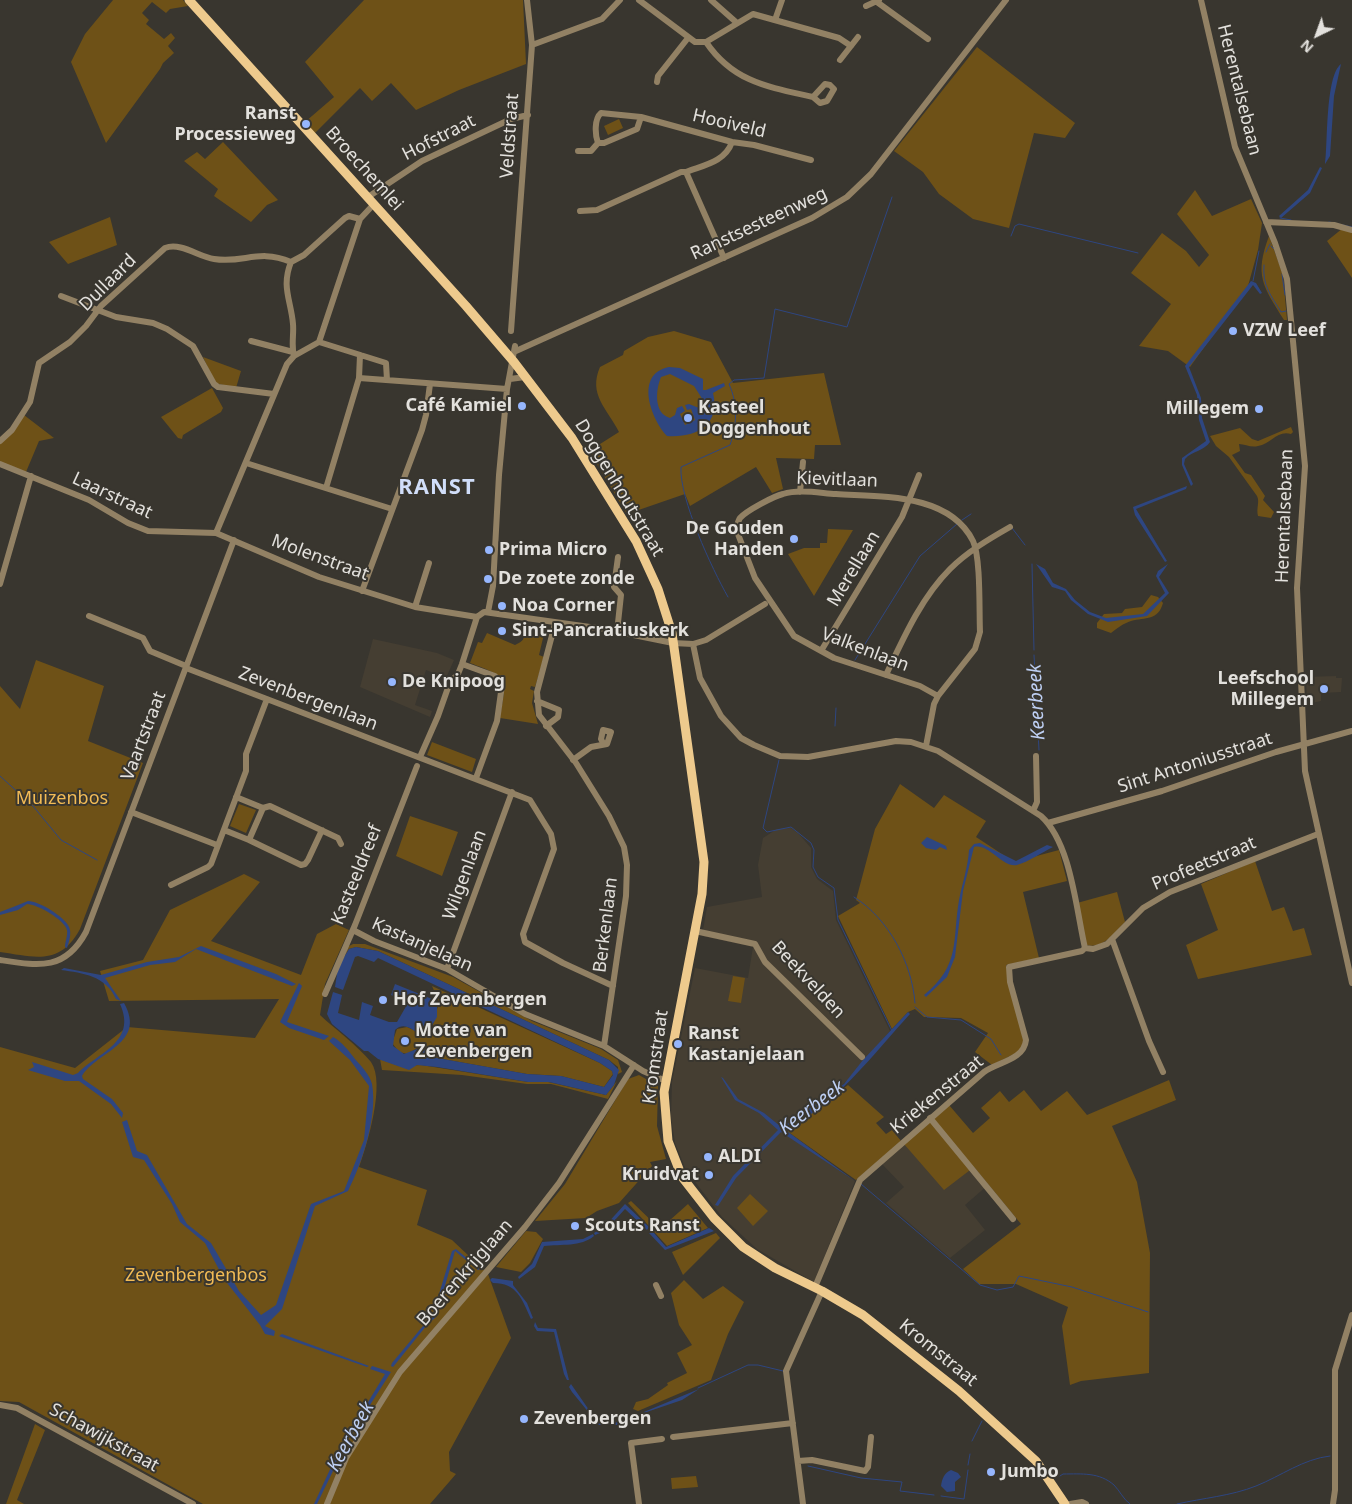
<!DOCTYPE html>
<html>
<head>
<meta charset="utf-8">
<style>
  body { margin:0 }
  #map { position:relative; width:1352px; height:1504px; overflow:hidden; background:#39362f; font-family:"Noto Sans",sans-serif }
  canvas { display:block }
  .north { position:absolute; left:1292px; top:10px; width:50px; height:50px; -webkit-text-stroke:4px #39362f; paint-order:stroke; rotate:222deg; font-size:14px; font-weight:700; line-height:20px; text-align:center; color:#e3e1dd }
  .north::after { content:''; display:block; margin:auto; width:18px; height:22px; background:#e3e1dd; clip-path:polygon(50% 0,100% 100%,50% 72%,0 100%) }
</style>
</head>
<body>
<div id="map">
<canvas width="1352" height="1504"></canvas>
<div class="north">N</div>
</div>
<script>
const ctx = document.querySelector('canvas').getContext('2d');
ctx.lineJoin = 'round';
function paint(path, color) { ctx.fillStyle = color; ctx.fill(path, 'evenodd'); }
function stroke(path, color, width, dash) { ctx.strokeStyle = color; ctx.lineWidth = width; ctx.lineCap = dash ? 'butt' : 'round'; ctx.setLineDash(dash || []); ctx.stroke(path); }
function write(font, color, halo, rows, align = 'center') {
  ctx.font = font + ' "Noto Sans",sans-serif'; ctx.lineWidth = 4; ctx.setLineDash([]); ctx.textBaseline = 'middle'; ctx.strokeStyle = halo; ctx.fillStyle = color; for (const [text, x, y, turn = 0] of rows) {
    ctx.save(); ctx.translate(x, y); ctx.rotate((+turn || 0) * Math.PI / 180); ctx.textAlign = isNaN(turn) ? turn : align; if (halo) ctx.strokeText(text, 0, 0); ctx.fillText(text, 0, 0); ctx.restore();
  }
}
paint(new Path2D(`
  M373 639 437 653 454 660 446 678 426 670 415 705 432 711 430 717 360 687Z
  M1336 676V678H1342L1341 692 1321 693V701L1307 704 1306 677Z
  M791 828 798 833 811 848V867L817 879 833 891 836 920 890 1031 848 1080 784 1133 855 1181 814 1282 757 1249 722 1217 686 1170 675 1143 671 1117 672 1082 695 968 748 978 753 947 702 936 707 907 762 897 758 865 763 838 777 829Z
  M902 1142 972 1168 988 1185 965 1205 985 1230 950 1258 886 1203 904 1187 881 1163Z`), '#453e32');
paint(new Path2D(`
  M113 0H183L188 6 170 9 166 13 152 2 142 13 149 20 146 24 164 39 171 33 175 38 168 46 174 53 163 63 160 69 106 143 71 62 85 34Z
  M364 0H523L526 64 459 90 416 110 391 83 372 101 360 88 315 133 305 122 334 97 305 62Z
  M977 47 1075 123 1065 138 1034 133 1009 228 973 219 939 194 923 172 894 151Z
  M619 119 623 128 608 135 604 126Z
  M223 142 278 200 267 205 251 222 214 196 218 189 184 161 197 152 205 159Z
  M1195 190 1212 216 1251 199 1262 223 1258 250 1248 286 1190 367 1168 351 1139 346 1171 304 1131 273 1162 233 1186 251 1199 267 1209 255 1177 214Z
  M110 217 117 245 68 264 49 242Z
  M1343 228 1352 233V278L1327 241Z
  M1269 236 1283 275 1287 320H1284C1263 286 1254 276 1269 236Z
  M674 331 711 342 733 383 824 373 841 445H815L814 459 776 458 783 489 772 493 756 467 690 506 685 494 627 514 589 451 619 432C607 408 588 395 600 367L623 355 624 351 648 337Z
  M203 357 241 371 236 388 215 383Z
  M212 388 223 408 221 412 183 435 182 439 178 438 161 417Z
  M24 415 54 438 39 441 26 472 0 462V444Z
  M1291 427 1293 432 1291 434C1277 430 1271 444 1258 446 1251 448 1245 444 1239 444L1240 451 1232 455 1245 473 1251 475 1265 496 1263 500 1274 512 1271 518 1258 516C1256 508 1260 502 1257 496L1229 457 1216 446 1210 436 1240 428 1252 439 1258 441Z
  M828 529 853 530 814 596 788 554 804 548H820V543H827Z
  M1151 595 1158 597 1163 603C1158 621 1146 617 1131 621 1124 623 1116 629 1111 633L1097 628V623L1104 614 1122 613 1125 609 1142 607Z
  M523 627 541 631 544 634 539 655 544 657 535 687 531 686 530 689 534 691 532 703 538 724 500 718C507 677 510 678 470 663L478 642 482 643 487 633 515 645C529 638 521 638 523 627Z
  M36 660 104 686 88 741 143 763 80 929C60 966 35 957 0 952V686L20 709Z
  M432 742 476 759 472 772 427 755Z
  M900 784 934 808 944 795 986 821 976 837 1014 862 1059 850 1067 881 1023 892 1039 958 1006 965 1024 1043 1018 1052 992 1065 975 1052 988 1033 961 1018 924 1017 915 1009 908 1012 892 1029 838 916 860 903 856 900 875 829Z
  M239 804 256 810 246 833 230 826Z
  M410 816 458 832 442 876 396 856Z
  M1255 861 1272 911 1284 907 1293 931 1304 928 1312 955 1198 979 1186 945 1218 930 1201 884Z
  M244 874 260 882 211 941 301 975 317 934 336 924 349 930 325 984 320 1015C335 1029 358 1046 371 1062 386 1083 367 1145 359 1167L427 1190 417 1225 452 1240 488 1274 511 1338 449 1452 450 1471 456 1474 430 1504H203L19 1402 0 1401V1047L75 1068 127 1027 255 1038 279 999 109 1001 100 971 143 960 170 910Z
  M1117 892 1125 922C1114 933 1104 949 1086 945L1077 903Z
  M353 944H365L453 977 532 1021 601 1049 618 1060 622 1072 618 1074V1067L609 1060 378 951 356 947 349 949 346 954 347 947Z
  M733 976 745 978 741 1003 728 1001Z
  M432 986 600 1063 612 1071 613 1074 604 1087 561 1076 527 1074 437 1058 419 1047 407 1054 399 1052 392 1043 397 1029 407 1027 423 1034 432 1028 439 1002Z
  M380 1059 399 1066 421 1065 528 1082H548L606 1095 617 1081 608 1099 551 1084H527L462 1075 382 1070Z
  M639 1075 658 1086 657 1126 666 1159 650 1162 652 1166 619 1203 597 1211 586 1218 535 1221 565 1184 628 1079Z
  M1169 1080 1176 1100 1112 1126 1137 1182 1150 1253 1149 1373 1081 1381 1070 1385 1062 1326 1068 1307 1016 1284H979L963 1269 1021 1224 974 1167 944 1190 904 1144 949 1105 973 1133 990 1118 981 1108 1000 1091 1009 1102 1024 1090 1041 1111 1067 1091 1087 1115Z
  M848 1085 884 1117 876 1123 886 1134 892 1130 901 1141 856 1180 784 1129 797 1124Z
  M750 1194 768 1211 753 1226 737 1208Z
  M631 1201 660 1229 688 1204 708 1228 667 1246 628 1203Z
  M526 1231 536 1232 543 1239 530 1263 521 1272 496 1267Z
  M716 1233 720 1238 683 1275 672 1252Z
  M684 1280 703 1299 723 1286 744 1302 728 1334 711 1380 638 1411 633 1409 636 1402 648 1399 668 1385 667 1383 687 1373 677 1353 692 1345 679 1325 671 1293Z
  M35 1424 45 1430 17 1500 24 1504H6Z
  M696 1476 698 1487 672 1489 671 1478Z`), '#6e5117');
paint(new Path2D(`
  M1341 64 1334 96 1330 156 1325 164C1328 146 1325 76 1341 64Z
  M1320 167 1322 168 1310 193 1281 218 1279 216 1308 190Z
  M1251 281 1256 283 1262 293 1260 294 1253 285 1189 367 1201 398 1202 418 1210 442C1204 451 1192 451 1185 459L1184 464 1193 484 1191 486 1182 465V458L1206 441 1199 420 1197 395 1185 366Z
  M669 367 680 368 703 379V390H706L724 383 725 386 713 393C721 425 696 438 667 436 651 419 634 374 669 367ZM670 374 694 386 703 400 699 408 689 404 685 405 687 410 691 409 695 420 685 425 680 414 685 411 682 406 677 408 675 415 670 418C653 413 656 389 661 377Z
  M1187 486 1186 489 1136 509 1167 561 1165 562 1135 515 1133 507Z
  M1036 564 1045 569 1053 583 1066 589 1075 600 1090 612 1106 618 1143 614 1165 593 1156 576 1158 571 1168 564 1159 577 1169 593 1147 616 1108 622 1088 614 1071 600 1065 591 1052 587Z
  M927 837 946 846 947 850 940 847 936 850 926 848 921 843Z
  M980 843 1016 861 1047 845 1053 847C1043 852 1028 862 1017 865 1002 868 989 843 974 847L963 891 955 957 947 977 926 997 924 995C961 965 952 941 959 900 962 884 968 867 969 850L974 844Z
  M28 901C39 901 65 917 69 927 72 933 69 942 67 948L65 947C65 942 68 935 67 930 65 920 37 904 27 904L18 910 0 915V912C10 908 19 905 28 901Z
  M201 946 276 974 296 984 292 986 196 949 175 962 150 965 105 978 121 1001 116 999C106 976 83 973 61 970L64 968 101 975 147 962 179 957Z
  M356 947 378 951 609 1060 619 1070 614 1085 606 1095 549 1082H528L437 1067 417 1065 409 1070 378 1059 368 1051H364L332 1024 327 1014 333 992 342 995 338 1013 359 1020 362 1002 373 1006 370 1015 389 1022H397L408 1003 391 995 395 984 437 1001V1017L428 1032 419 1034C411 1029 404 1022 395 1030L393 1046 404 1054 422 1047 431 1056 437 1058 527 1074 561 1076 604 1087 613 1075 612 1071 600 1063 378 958 374 962 358 956 355 957 343 990 335 987 338 967 349 949Z
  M299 983 302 986 287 1022 329 1036 324 1040 289 1028 280 1022Z
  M124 1003C147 1044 97 1051 82 1076L83 1079 112 1099 123 1113 122 1118 111 1104 79 1081H65L28 1070 34 1067 32 1062 73 1075 78 1073C99 1052 137 1042 120 1004Z
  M908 1012 910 1014C876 1051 831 1111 784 1129L855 1181 781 1132 736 1178 718 1206 715 1205 733 1176 778 1130 759 1113 735 1100 721 1077 723 1078 738 1099 764 1113 780 1126 795 1121 813 1105 844 1084 863 1060Z
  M333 1037C342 1042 349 1051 355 1059 361 1066 370 1075 372 1084 378 1116 362 1163 348 1191L315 1206 282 1309 265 1326 275 1331 274 1336 265 1334 260 1325 224 1279 205 1243 180 1222 172 1204 144 1160 133 1157 122 1122 127 1120 137 1151 147 1155 187 1224 211 1243 239 1291 261 1315 276 1305 311 1204 344 1191 364 1140 369 1086 350 1060 329 1041Z
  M625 1204 649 1227 647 1230 625 1209 605 1231 595 1235 594 1233 605 1226Z
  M709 1228 714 1231 665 1250 649 1233H654L666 1247Z
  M593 1234 594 1236C581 1247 561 1244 544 1246L535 1267 519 1279 518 1277 532 1264 542 1242 583 1239Z
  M456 1249 480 1269 478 1270 455 1251 436 1317 427 1325 393 1367 391 1366 392 1363 433 1314 452 1251Z
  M492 1278 513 1281V1285L527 1303 533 1318 531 1319C522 1299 517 1283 493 1283L490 1280Z
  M535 1322 538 1328 556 1329 569 1380H567L564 1374 554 1332 537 1331 534 1326Z
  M282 1334 369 1366 367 1367 279 1336Z
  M372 1366 391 1372 349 1438 317 1504H314L339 1450 385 1374 370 1369Z
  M571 1384 596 1420 601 1423 620 1422 699 1389 682 1400 635 1416 618 1425H599L572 1392 569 1387Z
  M951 1470 958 1473 961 1477 955 1482V1491L947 1492 941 1486C942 1479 944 1473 951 1470Z`), '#2e4681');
stroke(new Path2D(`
  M1280 218 1291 220
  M1329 222 1352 227
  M1011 236 1015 226 1019 224 1138 253
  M1271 246 1274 249
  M1266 252 1270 244
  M1264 265C1262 285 1271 296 1281 312L1286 311
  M1282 274 1285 295
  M1253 281 1259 251
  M962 520 971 514
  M1012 528 1025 545
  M1032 564 1034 650
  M728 597C712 569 679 498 681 467L730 445C737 425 738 404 729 384L734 380 764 378 775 309 847 327 892 197
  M1034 655 1039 750
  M855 660 920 556 957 524
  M835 726 836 708
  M779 760 763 828 767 832 791 827 811 843 814 850 813 867 818 877 834 888 838 920 892 1031
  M0 776 33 806 61 840 97 860
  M854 897C889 919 912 963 915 1003
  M915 1007 927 1017 961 1020 991 1039 1001 1055
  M861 1184 980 1285 997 1290 1013 1287 1019 1276 1072 1287 1148 1312
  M698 1388 748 1365H758L783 1371
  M972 1441 982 1421
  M968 1465 970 1454
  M808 1466 861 1478 902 1482 900 1491 934 1495
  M1060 1476 1063 1474C1082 1474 1099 1472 1114 1485 1120 1491 1123 1499 1130 1504
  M941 1496 964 1499 968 1470
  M1177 1504C1203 1498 1231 1496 1256 1486 1281 1476 1303 1459 1330 1456`), '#2e4681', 1);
stroke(new Path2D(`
  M527 0 532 45
  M639 0 695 42H706L753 14 839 38 851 46
  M711 0 737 23
  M1201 0 1235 147 1275 243 1287 279 1305 466 1297 588 1305 771 1352 983
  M877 2 928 39
  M866 6 879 0
  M775 20 782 0
  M706 42C733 82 768 87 813 97L820 103 827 101 834 89 830 85 825 84 813 97
  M840 60 858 37
  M657 82 658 76 688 38
  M598 143H604L637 129 641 117
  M578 151H591L598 143C595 135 594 119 601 113L641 117 732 142 754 145 811 160
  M686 172 724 258
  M368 197 422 161 511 119 528 115
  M580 211 597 210 681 172H686C704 165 725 162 732 142
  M1266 222 1334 225 1352 230
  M61 296 116 317 153 323 167 329 193 346 214 384 218 387 274 394
  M511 331 532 45 602 19 620 0
  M251 341 293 352
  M319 342 360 219 374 204
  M319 342 386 363 387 380
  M516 351 812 218 847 197 871 174 1006 0
  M294 356C291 345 294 335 293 324 291 300 281 287 291 262L304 255 345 218 349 216 360 219
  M359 378 507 389
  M510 379 525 377
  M0 441 12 430 30 402 39 363 70 342 86 326 101 306 165 248C181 242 199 257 214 259 244 264 258 248 291 262
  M246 463 392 509
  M0 464 89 500 128 523 148 531 216 533 319 577 415 607 477 617
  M326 488 359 378 360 355
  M800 492 803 462
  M216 533 287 364 294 356 319 342
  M0 584 31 476
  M362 591 422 430 426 415 430 384
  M415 607 429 563
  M488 612 493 586 499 475 507 389 515 346
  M89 616 143 638 150 651 186 666
  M555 624 537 692 539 715 576 763 609 816 624 847 627 865 626 896 604 1046
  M617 632 621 595 614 587 618 557
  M693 644 700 678 721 716 741 738 754 745 780 756 808 757 896 741 911 742 938 751 1041 816C1071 843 1076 909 1085 948
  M821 651 902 517 919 475
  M462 664 495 676 502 685 497 721 476 778
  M186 668 530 800 551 834 554 849 523 934 525 942 563 963 613 986
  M886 675C903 639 921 598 950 569 967 552 989 539 1010 527
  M537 701 559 710 558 717 546 726
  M926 746 934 704 938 696 975 649 980 632C979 611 981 558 973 541 949 493 881 497 836 494 819 493 799 489 783 494 774 496 746 511 740 518 738 521 737 526 736 529L755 578 794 636 834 658 920 686 938 696
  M420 757 438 716 450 682 458 674 462 664 477 617 484 612 604 629 673 643 693 644 706 640 765 604
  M573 760 591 747 607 744 611 732 603 730 601 739 603 743
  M236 797 263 808 270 806 338 838 341 844
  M1033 811 1037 802 1036 756
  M131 812 217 845
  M1048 823 1162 791 1276 752 1352 731
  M224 830 249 840 301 865 305 864 308 860 322 830
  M249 840 263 808
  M171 885 208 867 211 864 246 771V754L267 699
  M353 930 374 941 447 969 525 1014 604 1046 643 1071 666 1081
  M695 931 755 944 765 962 862 1057
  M1112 939 1149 1041 1163 1072
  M1085 948 1093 949 1107 944 1143 908 1170 892 1318 834
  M0 960C39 966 65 971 86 932L234 540
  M447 969 512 792
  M325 994 355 925 417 766
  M930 1118 1013 1219
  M656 1285 661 1296
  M815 1287 860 1180 984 1072C998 1062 1024 1060 1026 1040L1010 982 1009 967 1082 951 1085 948
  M0 1405 17 1408 193 1504
  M673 1437 793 1423
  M798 1461 812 1460 865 1471 868 1467 871 1437
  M327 1504 346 1458 400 1372 525 1227 559 1183 634 1065
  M639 1504 631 1443 662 1439
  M803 1504 786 1371 822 1291
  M1070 1504 1082 1502 1086 1504
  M1333 1504 1335 1490V1370L1352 1315`), '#928164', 6);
stroke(new Path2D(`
  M189 0 466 306 514 362 572 438 636 541 658 589 672 633 704 862 702 894 664 1092 668 1141 682 1177 714 1218 743 1247 775 1268 822 1291 863 1315 959 1391 1036 1461 1065 1504`), '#eeca8d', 9);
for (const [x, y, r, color] of [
  [306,124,5,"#96b6fd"],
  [1233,331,5,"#96b6fd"],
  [522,406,5,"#96b6fd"],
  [1259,409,5,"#96b6fd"],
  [688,418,5,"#96b6fd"],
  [794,539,5,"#96b6fd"],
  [489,550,5,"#96b6fd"],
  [488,579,5,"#96b6fd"],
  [502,606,5,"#96b6fd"],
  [502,631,5,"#96b6fd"],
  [392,682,5,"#96b6fd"],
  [1324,689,5,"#96b6fd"],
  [383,1000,5,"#96b6fd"],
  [405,1041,5,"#96b6fd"],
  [678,1044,5,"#96b6fd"],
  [708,1157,5,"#96b6fd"],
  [709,1175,5,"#96b6fd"],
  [575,1226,5,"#96b6fd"],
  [524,1419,5,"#96b6fd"],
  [991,1472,5,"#96b6fd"]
]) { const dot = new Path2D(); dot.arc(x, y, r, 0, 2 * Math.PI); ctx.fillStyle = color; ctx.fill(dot); stroke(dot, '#39362f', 2); }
write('18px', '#e3e1dd', '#39362f', [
  ["Herentalsebaan",1239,90,76],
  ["Hooiveld",729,124,13],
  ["Veldstraat",510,136,-86],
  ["Hofstraat",439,138,-27],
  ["Broechemlei",364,169,48],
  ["Ranstsesteenweg",759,224,-25],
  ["Dullaard",108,283,-45],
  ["Kievitlaan",837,480,2],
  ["Doggenhoutstraat",619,488,59],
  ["Laarstraat",112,496,25],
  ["Herentalsebaan",1285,516,-88],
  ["Molenstraat",320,558,20],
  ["Merellaan",854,569,-59],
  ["Valkenlaan",865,650,21],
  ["Zevenbergenlaan",308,699,21],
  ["Vaartstraat",144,736,-69],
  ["Sint Antoniusstraat",1195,763,-18],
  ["Profeetstraat",1204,864,-23],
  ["Kasteeldreef",357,875,-68],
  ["Wilgenlaan",465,875,-70],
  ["Berkenlaan",606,925,-83],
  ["Kastanjelaan",422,945,24],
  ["Beekvelden",808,980,47],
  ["Kromstraat",656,1057,-82],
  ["Kriekenstraat",937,1095,-39],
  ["Boerenkrijglaan",465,1273,-49],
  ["Kromstraat",938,1353,39],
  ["Schawijkstraat",104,1438,29]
]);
write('bold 18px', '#e3e1dd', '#39362f', [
  ["Ranst",296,114,"right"],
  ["Processieweg",296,135,"right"],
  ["VZW Leef",1243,331],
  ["Café Kamiel",512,406,"right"],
  ["Kasteel",698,408],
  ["Doggenhout",698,429],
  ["Millegem",1249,409,"right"],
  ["De Gouden",784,529,"right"],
  ["Handen",784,550,"right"],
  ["Prima Micro",499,550],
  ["De zoete zonde",498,579],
  ["Noa Corner",512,606],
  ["Sint-Pancratiuskerk",512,631],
  ["Leefschool",1314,679,"right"],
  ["Millegem",1314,700,"right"],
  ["De Knipoog",402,682],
  ["Hof Zevenbergen",393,1000],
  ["Motte van",415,1031],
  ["Zevenbergen",415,1052],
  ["Ranst",688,1034],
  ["Kastanjelaan",688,1055],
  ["ALDI",718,1157],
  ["Kruidvat",699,1175,"right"],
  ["Scouts Ranst",585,1226],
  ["Zevenbergen",534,1419],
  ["Jumbo",1001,1472]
], 'left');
write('18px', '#f2bb55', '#39362f', [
  ["Muizenbos",62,799],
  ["Zevenbergenbos",196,1276]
]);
write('italic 19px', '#becff3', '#39362f', [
  ["Keerbeek",1037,702,-93],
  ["Keerbeek",812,1108,-37],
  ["Keerbeek",351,1437,-61]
]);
ctx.letterSpacing = '1px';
write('bold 22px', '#d1def9', '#39362f', [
  ["RANST",437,488]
]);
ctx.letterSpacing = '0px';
</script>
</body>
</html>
